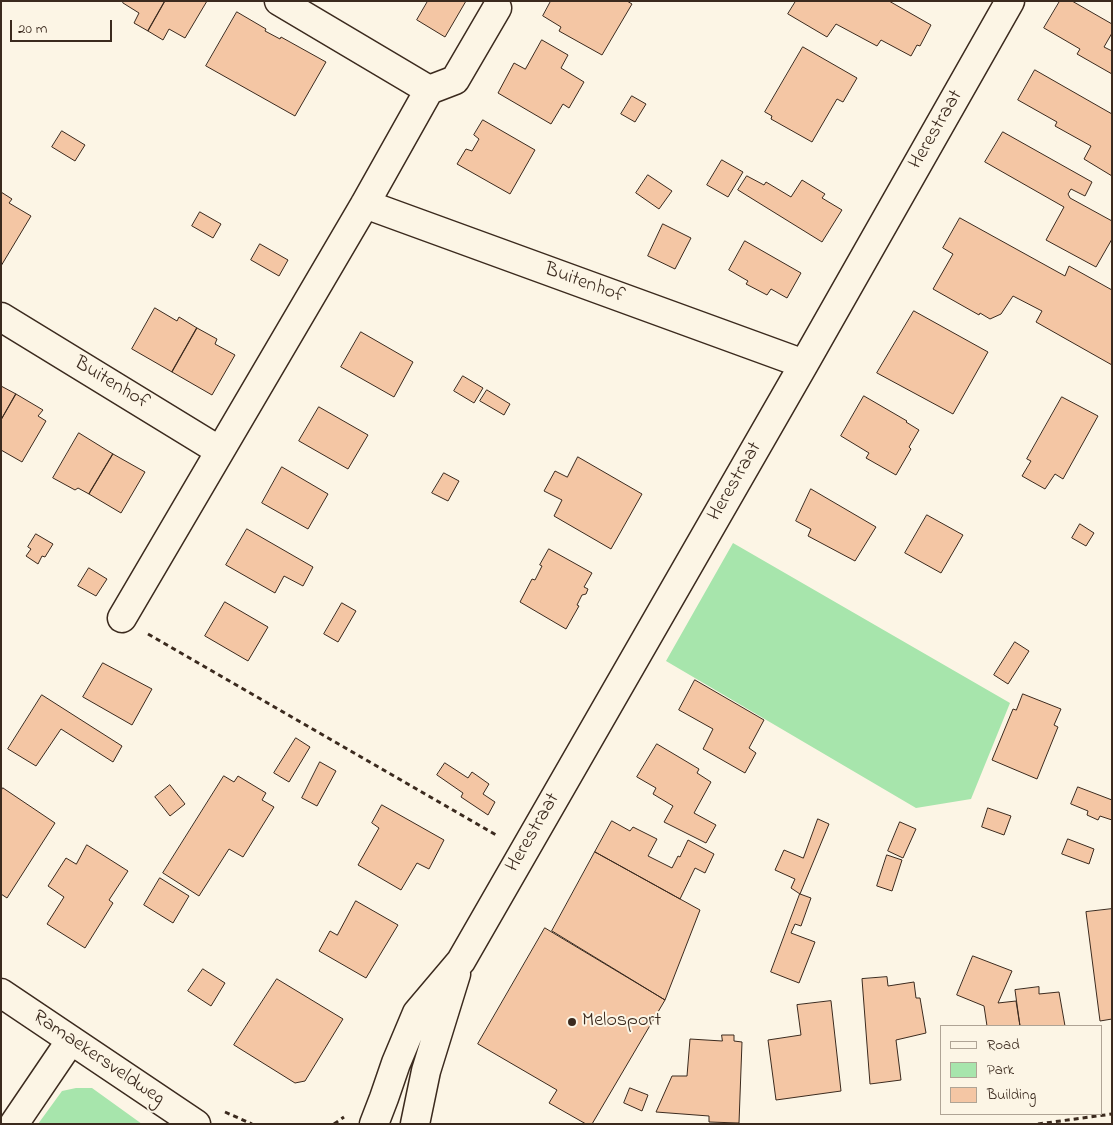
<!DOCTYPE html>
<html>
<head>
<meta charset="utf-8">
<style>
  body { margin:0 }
  #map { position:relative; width:1113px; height:1125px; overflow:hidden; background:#fcf5e5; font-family:"Indie Flower",sans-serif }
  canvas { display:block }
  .frame { position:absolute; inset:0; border:2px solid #3b2a1e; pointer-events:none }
  .legend { position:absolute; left:940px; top:1025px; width:162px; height:90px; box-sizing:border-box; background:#fcf5e5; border:1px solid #afa495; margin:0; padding:6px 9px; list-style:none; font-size:15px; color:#3b2a1e }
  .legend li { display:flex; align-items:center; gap:10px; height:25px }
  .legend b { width:25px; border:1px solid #afa495 }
  .scale { position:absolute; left:10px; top:20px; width:102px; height:22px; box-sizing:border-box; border:2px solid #3b2a1e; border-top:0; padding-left:6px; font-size:15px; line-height:18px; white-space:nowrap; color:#3b2a1e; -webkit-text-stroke:4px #fcf5e5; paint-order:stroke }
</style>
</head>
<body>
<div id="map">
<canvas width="1113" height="1125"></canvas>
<div class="frame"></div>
<ul class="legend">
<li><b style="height:6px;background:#fcf5e5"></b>Road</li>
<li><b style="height:14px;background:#a7e5ac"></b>Park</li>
<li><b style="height:14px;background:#f4c6a4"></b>Building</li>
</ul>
<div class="scale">20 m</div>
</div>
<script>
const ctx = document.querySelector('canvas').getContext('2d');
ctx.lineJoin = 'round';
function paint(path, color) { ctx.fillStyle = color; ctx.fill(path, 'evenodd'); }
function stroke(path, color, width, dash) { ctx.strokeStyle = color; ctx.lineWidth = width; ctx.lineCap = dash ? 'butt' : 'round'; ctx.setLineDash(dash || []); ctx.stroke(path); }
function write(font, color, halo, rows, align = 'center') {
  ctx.font = font + ' "Indie Flower",sans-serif'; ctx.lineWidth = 4; ctx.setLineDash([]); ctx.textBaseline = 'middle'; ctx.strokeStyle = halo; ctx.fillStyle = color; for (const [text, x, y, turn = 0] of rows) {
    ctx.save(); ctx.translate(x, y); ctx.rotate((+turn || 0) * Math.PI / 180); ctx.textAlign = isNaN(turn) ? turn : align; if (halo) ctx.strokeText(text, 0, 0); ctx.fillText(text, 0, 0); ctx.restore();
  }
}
paint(new Path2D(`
  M733 543 1010 703 971 799 916 808 666 661Z
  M76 1088H92L142 1124H38L62 1091Z`), '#a7e5ac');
const building = new Path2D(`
  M124 1H165L148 31 134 23 139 13 123 3Z
  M165 1H207L185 38 169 29 163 40 148 31Z
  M428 1H466L445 37 417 20Z
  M551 1H627L632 4 602 55 559 31 561 27 543 16Z
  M796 1H889L931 25 920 46 917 45 911 56 881 40 877 46 836 24 827 37 788 14Z
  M1060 1H1072L1112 24V33L1104 47 1112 51V74L1077 54 1080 49 1044 28Z
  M237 12 266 29 265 31 280 39 281 37 326 62 295 116 206 66Z
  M542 40 568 55 561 68 584 82 569 108 563 104 551 124 498 93 514 63 525 69Z
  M803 47 857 78 843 102 837 99 812 142 771 119 772 116 765 112Z
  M1035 70 1112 114V176L1084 159 1091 146 1055 126 1057 122 1018 100Z
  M632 96 646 104 635 122 621 114Z
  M483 120 535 150 510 194 457 164 466 149 472 151 479 139 474 135Z
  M62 131 85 145 75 161 52 147Z
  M1003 132 1092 182 1085 196 1071 189 1068 194 1070 198 1112 221V239L1096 267 1046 240 1064 207 985 162Z
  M722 160 743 172 728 197 707 185Z
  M648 175 672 191 659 209 636 193Z
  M747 176 764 185 766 182 791 197 802 180 825 194 822 198 842 210 822 242 738 190Z
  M1 192 12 199 9 203 31 216 1 266Z
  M200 212 221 224 213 238 192 226Z
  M960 218 1065 276 1069 266 1112 290V365L1036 322 1042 311 1013 296 1001 314 990 319 980 313 979 315 933 289 953 254 943 248Z
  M663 224 691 238 675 269 648 256Z
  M745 241 801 273 787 298 771 289 767 295 746 284 748 281 729 270Z
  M260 244 288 260 279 276 251 260Z
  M155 308 177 321 179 317 197 328 172 372 132 349Z
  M914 311 988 352 953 414 877 373Z
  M197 328 217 339 215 344 235 355 212 395 172 372Z
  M361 332 413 362 394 397 341 367Z
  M463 376 483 388 474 403 454 391Z
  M1 386 16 394 1 420Z
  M487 390 510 404 504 415 480 401Z
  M16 394 43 410 38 416 46 421 22 462 1 450V420Z
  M864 396 907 421 906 422 919 430 909 447 911 449 896 475 866 458 869 453 841 436Z
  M1062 397 1098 416 1063 479 1055 474 1045 489 1022 476 1031 461 1027 459Z
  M319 407 368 435 348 469 299 441Z
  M79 433 113 454 89 494 78 488 75 490 53 478Z
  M113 454 145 472 121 513 89 494Z
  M578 457 642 494 611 549 554 516 562 500 544 491 555 471 567 477Z
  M282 467 328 494 308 529 262 503Z
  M444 473 459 481 448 501 432 493Z
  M811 489 876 527 855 561 808 536 811 529 796 521Z
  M927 515 963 535 941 573 905 553Z
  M1080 524 1094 533 1086 546 1072 538Z
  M247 529 313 567 303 586 284 576 275 593 226 565Z
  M36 534 53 544 45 557 42 556 38 564 26 556 31 549 28 547Z
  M549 549 592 573 584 587 588 589 586 594 582 595 577 605 579 606 566 629 520 602 532 579 535 580 542 566 540 565Z
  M89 568 107 579 96 596 78 586Z
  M225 602 268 627 248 661 205 636Z
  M342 603 356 611 338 642 324 634Z
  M1015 642 1029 651 1008 684 994 675Z
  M103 663 152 689 132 725 83 697Z
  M695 680 764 720 749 748 756 753 745 773 703 749 713 729 679 710Z
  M1023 694 1061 709 1054 725 1058 727 1037 779 992 760 1013 709 1016 710Z
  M42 695 122 746 113 762 61 729 36 766 8 749Z
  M296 738 310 747 289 782 274 773Z
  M657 744 699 769 697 773 711 782 694 813 716 825 706 843 664 822 673 806 653 794 656 788 637 777Z
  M320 762 336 771 317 806 302 798Z
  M445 763 468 778 472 772 489 784 483 794 495 802 488 815 461 797 463 793 437 775Z
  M224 776 234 782 238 776 266 793 262 800 274 807 243 857 229 849 199 896 163 873Z
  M170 785 185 804 170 816 155 797Z
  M1078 787 1112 800V820L1100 816 1098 820 1087 815 1088 811 1071 804Z
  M3 788 55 823 7 898 1 894V791Z
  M382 805 444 840 429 869 417 863 401 890 358 865 379 828 372 823Z
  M988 808 1011 816 1004 835 982 827Z
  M818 819 829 824 800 894 791 888 795 879 775 870 784 850 803 858Z
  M612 821 630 831 633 827 657 839 648 856 672 868 678 856 680 857 688 840 714 854 705 873 695 868 680 899 595 852Z
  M900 822 916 829 903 858 888 851Z
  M1068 839 1094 849 1089 864 1062 854Z
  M87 845 128 871 109 900 113 903 85 948 47 924 64 897 48 886 66 858 76 864Z
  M595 852 700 910 665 1000 552 931Z
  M887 855 902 860 892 891 877 886Z
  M160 878 189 896 173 923 144 905Z
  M800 894 811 898 801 926 795 924 791 933 815 942 799 983 771 972Z
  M356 901 398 925 366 978 319 951 330 931 337 935Z
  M1112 909V1019L1100 1021 1086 912Z
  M545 928 665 1000 592 1124H586L549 1103 557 1090 478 1044Z
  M973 956 1012 971 998 1003 1016 1001 1020 1026H987L984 1006 957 995Z
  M203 969 225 983 211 1006 188 991Z
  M887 977 888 986 914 982 916 998H920L926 1033 896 1040 901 1080 870 1084 862 979Z
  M277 979 343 1019 305 1081 295 1083 234 1045Z
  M1039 987V994L1059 992 1065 1026H1020L1015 990Z
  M831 1001 841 1091 776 1100 768 1040 801 1035 797 1005Z
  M722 1035H734V1041L742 1042 739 1123 709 1122V1116L656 1112 672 1076H687L690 1039 722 1041Z
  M630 1088 648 1095 642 1111 624 1103Z`);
paint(building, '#f4c6a4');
stroke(building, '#3b2a1e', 1);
const minor = new Path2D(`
  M429 90 455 80 497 8
  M365 204 804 364
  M1 317 220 451
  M122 618 365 204 429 90 279 1
  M1 993 196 1124
  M14 1124 71 1040
  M374 1124 384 1098 396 1063 417 1013 461 961 804 364 1010 1
  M415 1124 426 1071 456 974`);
stroke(minor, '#3b2a1e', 31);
stroke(new Path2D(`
  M148 634 498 836
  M225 1112 252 1124
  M334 1124 344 1117
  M1038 1124 1112 1114`), '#3b2a1e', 3, [5, 4]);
stroke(minor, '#fcf5e5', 28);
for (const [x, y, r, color] of [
  [572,1022,5,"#3b2a1e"]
]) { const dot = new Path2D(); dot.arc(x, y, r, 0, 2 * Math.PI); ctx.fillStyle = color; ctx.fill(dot); stroke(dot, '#fcf5e5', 2); }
write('20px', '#3b2a1e', '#fcf5e5', [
  ["Herestraat",937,130,-60],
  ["Buitenhof",584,284,20],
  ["Buitenhof",111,384,31],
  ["Herestraat",736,482,-60],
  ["Herestraat",534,833,-60],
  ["Ramaekersveldweg",98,1059,34]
]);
write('20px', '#3b2a1e', '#fcf5e5', [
  ["Melosport",582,1022]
], 'left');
</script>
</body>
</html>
